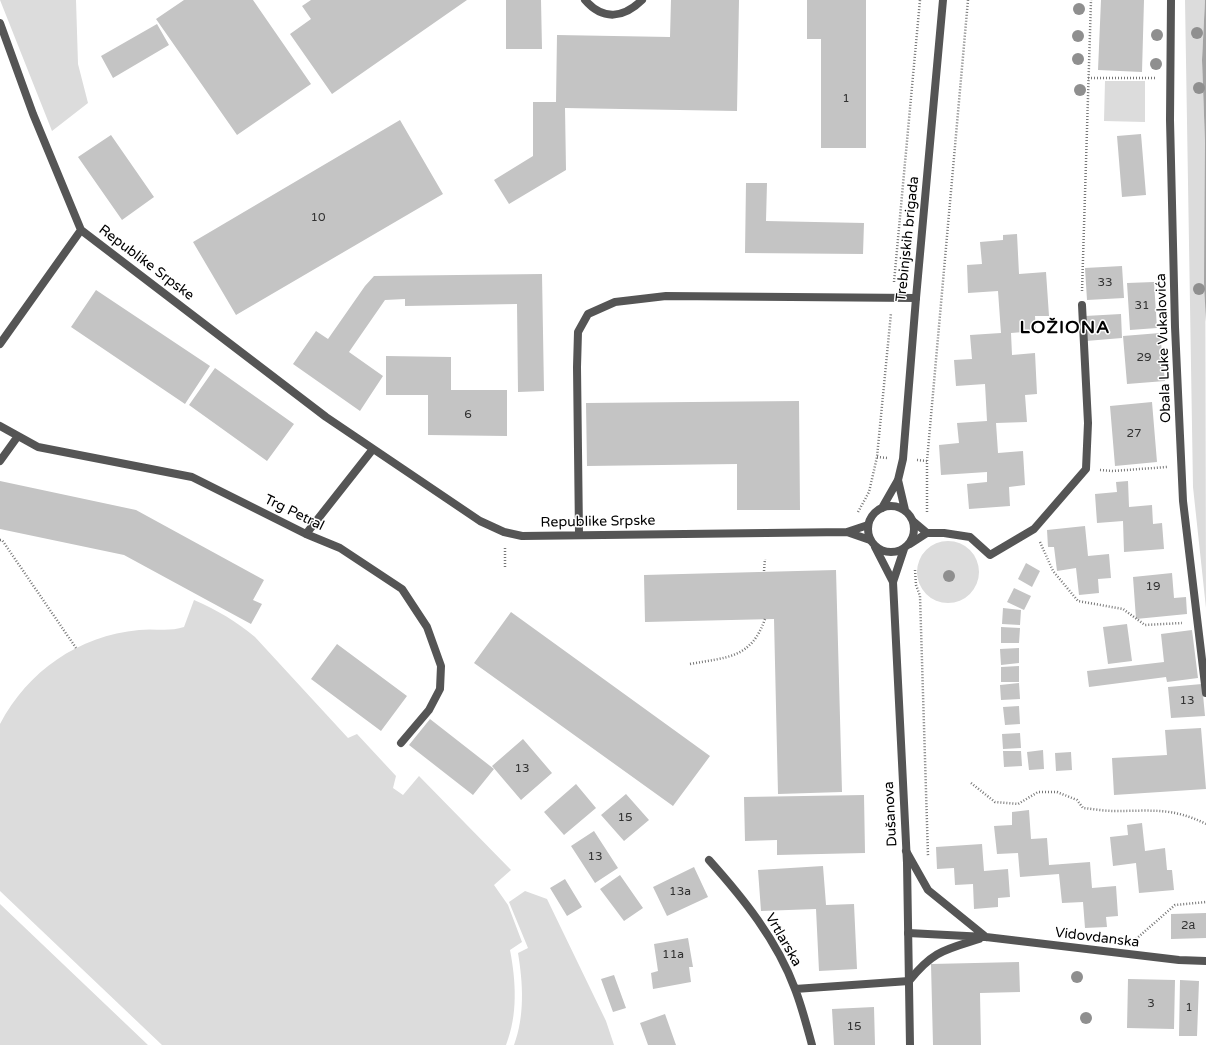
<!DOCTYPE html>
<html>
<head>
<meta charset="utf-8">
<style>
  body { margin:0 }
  canvas { display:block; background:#fff }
</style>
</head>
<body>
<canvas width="1206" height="1045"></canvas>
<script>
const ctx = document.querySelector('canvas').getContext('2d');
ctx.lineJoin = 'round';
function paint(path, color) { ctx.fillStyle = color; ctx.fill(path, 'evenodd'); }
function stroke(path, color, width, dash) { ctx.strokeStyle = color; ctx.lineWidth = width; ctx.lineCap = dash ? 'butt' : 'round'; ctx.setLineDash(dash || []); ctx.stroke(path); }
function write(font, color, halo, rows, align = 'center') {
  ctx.font = font + ' "Varela Round",sans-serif'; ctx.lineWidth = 3; ctx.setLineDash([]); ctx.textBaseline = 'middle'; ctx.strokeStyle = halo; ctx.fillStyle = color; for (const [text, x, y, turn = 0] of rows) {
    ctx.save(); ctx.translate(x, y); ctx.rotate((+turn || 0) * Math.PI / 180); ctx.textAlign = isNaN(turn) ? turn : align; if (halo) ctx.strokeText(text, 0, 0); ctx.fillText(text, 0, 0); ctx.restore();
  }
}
paint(new Path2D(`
  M0 0H76L78 64 88 103 52 131Z
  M1185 0H1205L1202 60 1205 143 1206 608 1193 487Z
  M1105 81H1145V122L1104 121Z
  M917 572a31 31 0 1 1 62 0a31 31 0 1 1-62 0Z
  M194 600C217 610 236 621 255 637L348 738 357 734 396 776 393 788 403 795 419 776 511 870 494 885 508 905 522 942 510 950C516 981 518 1015 506 1045H162L0 891V724C28 671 78 636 139 630 154 628 169 632 184 627Z
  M525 891 547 899 606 1021 614 1045H514C525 1016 523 983 518 953L528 948 509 902Z
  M0 904 148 1045H0Z`), '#dcdcdc');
paint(new Path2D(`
  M1205 0H1206V322L1204 283 1205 143 1202 60Z`), '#a3a3a3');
paint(new Path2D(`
  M184 0H253L311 84 237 135 156 19Z
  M311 0H467L332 94 290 34 311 19 302 6Z
  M506 0H541L542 49H506Z
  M671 0H739L737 111 565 108 566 170 509 204 494 180 533 156V102H556L557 35 670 37Z
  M807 0H866V148H821V39H807Z
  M1101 0H1144L1142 72 1098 70Z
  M157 24 169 45 113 78 101 56Z
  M400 120 443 194 236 315 193 242Z
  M1141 134 1146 195 1122 197 1117 136Z
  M111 135 154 197 122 220 78 157Z
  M746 183H767L766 221 864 223 863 254 745 253Z
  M1017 234 1019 274 1046 272 1049 316H1035L1036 331 1011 333 1012 355 1035 353 1037 394 1025 395 1027 422 996 423 998 453 1023 451 1025 485 1009 487 1010 506 969 509 967 484 987 482V472L941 475 939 445 959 443 957 423 987 421 985 384 956 386 954 360 972 359 970 335 1001 333 998 291 968 293 967 265 982 264 980 242 1003 240V235Z
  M1122 266 1124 298 1087 300 1085 268Z
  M542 274 544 391 518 392 517 304 405 306V299L385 300 349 352 383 376 360 411 293 364 316 331 328 339 365 286 374 276Z
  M1154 282 1157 328 1130 330 1127 283Z
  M96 290 210 366 185 404 71 327Z
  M1121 314 1122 338 1086 341 1085 316Z
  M1160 333 1165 381 1127 384 1123 336Z
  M386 356 451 357V390H507V436L428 435V395H386Z
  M215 368 294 424 267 461 189 405Z
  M799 401 800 510H737V464L587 466 586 403Z
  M1152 402 1157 462 1115 466 1110 406Z
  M0 481 136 510 264 580 253 600 262 604 251 624 124 555 0 529Z
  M1128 481 1129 507 1152 505 1153 524 1162 523 1164 549 1124 552 1123 521 1097 523 1095 494 1117 492 1116 482Z
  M1085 526 1088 556 1109 554 1111 578 1098 579 1099 593 1079 595 1076 568 1057 571 1054 547H1048L1047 530Z
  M1026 563 1040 571 1032 587 1018 579Z
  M836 570 842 792 778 794 774 619 645 622 644 575Z
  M1172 573 1174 598 1186 597 1187 614 1136 619 1133 577Z
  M1014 588 1031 596 1024 610 1007 602Z
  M1003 608 1021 610 1020 625 1002 624Z
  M511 612 710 756 673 806 474 663Z
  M1127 624 1132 661 1108 664 1103 627Z
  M1001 627 1020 628 1019 643H1001Z
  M1192 630 1198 678 1167 682 1166 677 1089 687 1087 671 1164 662 1161 634Z
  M337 644 407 696 381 731 311 679Z
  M1019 648V663L1001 665 1000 649Z
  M1019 666V682H1001V667Z
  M1019 683 1020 699 1001 700 1000 685Z
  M1202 684 1205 716 1171 718 1168 687Z
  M1019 706 1020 724 1005 725 1003 707Z
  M430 719 494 769 473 795 409 745Z
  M1201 728 1206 789 1114 795 1112 758 1167 755 1165 730Z
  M1020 733 1021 748 1003 749 1002 734Z
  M523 739 552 773 521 800 492 766Z
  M1043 750 1044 769 1029 770 1027 752Z
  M1003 751H1021L1022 766 1004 767Z
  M1071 752 1072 770 1056 771 1055 753Z
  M576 784 596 808 564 835 544 812Z
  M626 794 649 820 624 841 601 815Z
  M864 795 865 853 777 855V840L745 841 744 797Z
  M1029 810 1031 839 1047 838 1049 865 1090 862 1092 888 1116 886 1118 916 1106 917 1107 927 1085 928 1083 902 1062 903 1059 874 1020 877 1018 853 997 854 994 826 1012 825V812Z
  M1142 823 1145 851 1165 848 1167 870H1172L1174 890 1139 893 1136 863 1113 866 1110 837 1128 835 1127 825Z
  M594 831 618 868 595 883 571 846Z
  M982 844 984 871 1008 869 1010 897 998 898V907L974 909 973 884 955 885 954 868 937 869 936 847Z
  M823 866 826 905 854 904 857 969 819 971 816 909 761 911 758 870Z
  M694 867 708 897 667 916 653 887Z
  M620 875 643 908 624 921 600 889Z
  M565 879 582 907 567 916 550 888Z
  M1206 913V938L1171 939V914Z
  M688 938 693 967H689L691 982 653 989 651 973 658 971 654 944Z
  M1019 962 1020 992 980 993 981 1045H933L931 964Z
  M614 975 626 1008 613 1012 601 979Z
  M1128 979 1175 980 1174 1029 1127 1028Z
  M1180 980 1199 981 1197 1036H1179Z
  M874 1007 875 1045H834L832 1009Z
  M665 1014 676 1045H648L640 1023Z`), '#c4c4c4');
stroke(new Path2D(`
  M1088 78H1156
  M894 282 920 0
  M1082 291 1091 0
  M877 457 888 458
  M917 460 927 461
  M1100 470 1113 471 1167 467
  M858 512 869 492 877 457 891 313
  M927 512V461L968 0
  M0 540H2L76 648
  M1040 542 1053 571 1078 601 1123 609 1145 625 1182 623
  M505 548V569
  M915 570 916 585 920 596 928 856
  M764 571 765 559
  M690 664C727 657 751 659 765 619
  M971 783 995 802 1018 804 1038 792H1057L1077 800 1083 808C1093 809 1104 811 1114 811 1151 811 1172 807 1206 824
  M1136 939 1175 905 1206 902`), '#777', 2.5, [1, 2]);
stroke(new Path2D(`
  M585 0C603 21 624 18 642 0`), '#555', 8);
stroke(new Path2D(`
  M1171 0 1170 120 1175 327 1183 501 1206 693
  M0 23 33 114 81 230 326 417 480 521 504 532 522 536 847 532 870 540
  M0 344 81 230
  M0 426 38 447 192 477 306 534 340 548 402 589 427 627 441 666 440 689 429 710 401 743
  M0 461 18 436
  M914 522 927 533
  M847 532 868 525
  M306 534 373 449
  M579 534 577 367 578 332 588 314 615 302 666 296 916 298
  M910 544 927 533H944L970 537 990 555 1034 529 1086 469 1088 423 1082 305
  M906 851 928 890 986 937
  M709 860C743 898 777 940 795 989 802 1007 807 1027 812 1045
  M908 933 986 937 1179 960 1206 961
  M795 989 909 981C933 951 944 950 979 939`), '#555', 8);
stroke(new Path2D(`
  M898 480 905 510
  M868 529a23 23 0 1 1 46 0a23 23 0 1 1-46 0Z
  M882 508 898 480 903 459 916 298 943 0
  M875 547 893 582
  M904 549 893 582 907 863 910 1045`), '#555', 8);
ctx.fillStyle = '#8f8f8f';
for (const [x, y] of [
  [1079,9],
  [1197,33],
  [1157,35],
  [1078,36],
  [1078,59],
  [1156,64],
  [1199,88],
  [1080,90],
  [1199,289],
  [949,576],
  [1077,977],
  [1086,1018]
]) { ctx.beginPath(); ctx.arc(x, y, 6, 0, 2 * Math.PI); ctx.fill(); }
write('12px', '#313131', null, [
  ["1",846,99],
  ["10",318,218],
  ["33",1105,283],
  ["31",1142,306],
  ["29",1144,358],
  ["6",468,415],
  ["27",1134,434],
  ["19",1153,587],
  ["13",1187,701],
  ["13",522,769],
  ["15",625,818],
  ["13",595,857],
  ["13a",680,892],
  ["2а",1188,926],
  ["11a",673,955],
  ["3",1151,1004],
  ["1",1189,1008],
  ["15",854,1027]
]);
write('14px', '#000', '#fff', [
  ["Trebinjskih brigada",908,239,-84],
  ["Republike Srpske",146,263,37],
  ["Obala Luke Vukalovića",1164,348,-92],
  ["Trg Petral",294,513,26],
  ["Republike Srpske",598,522,-1],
  ["Dušanova",891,814,-93],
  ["Vidovdanska",1097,938,7],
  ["Vrtlarska",783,940,60]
]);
ctx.letterSpacing = '1px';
write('bold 18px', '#000', '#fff', [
  ["LOŽIONA",1065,328]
]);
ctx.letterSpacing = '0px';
</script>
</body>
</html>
